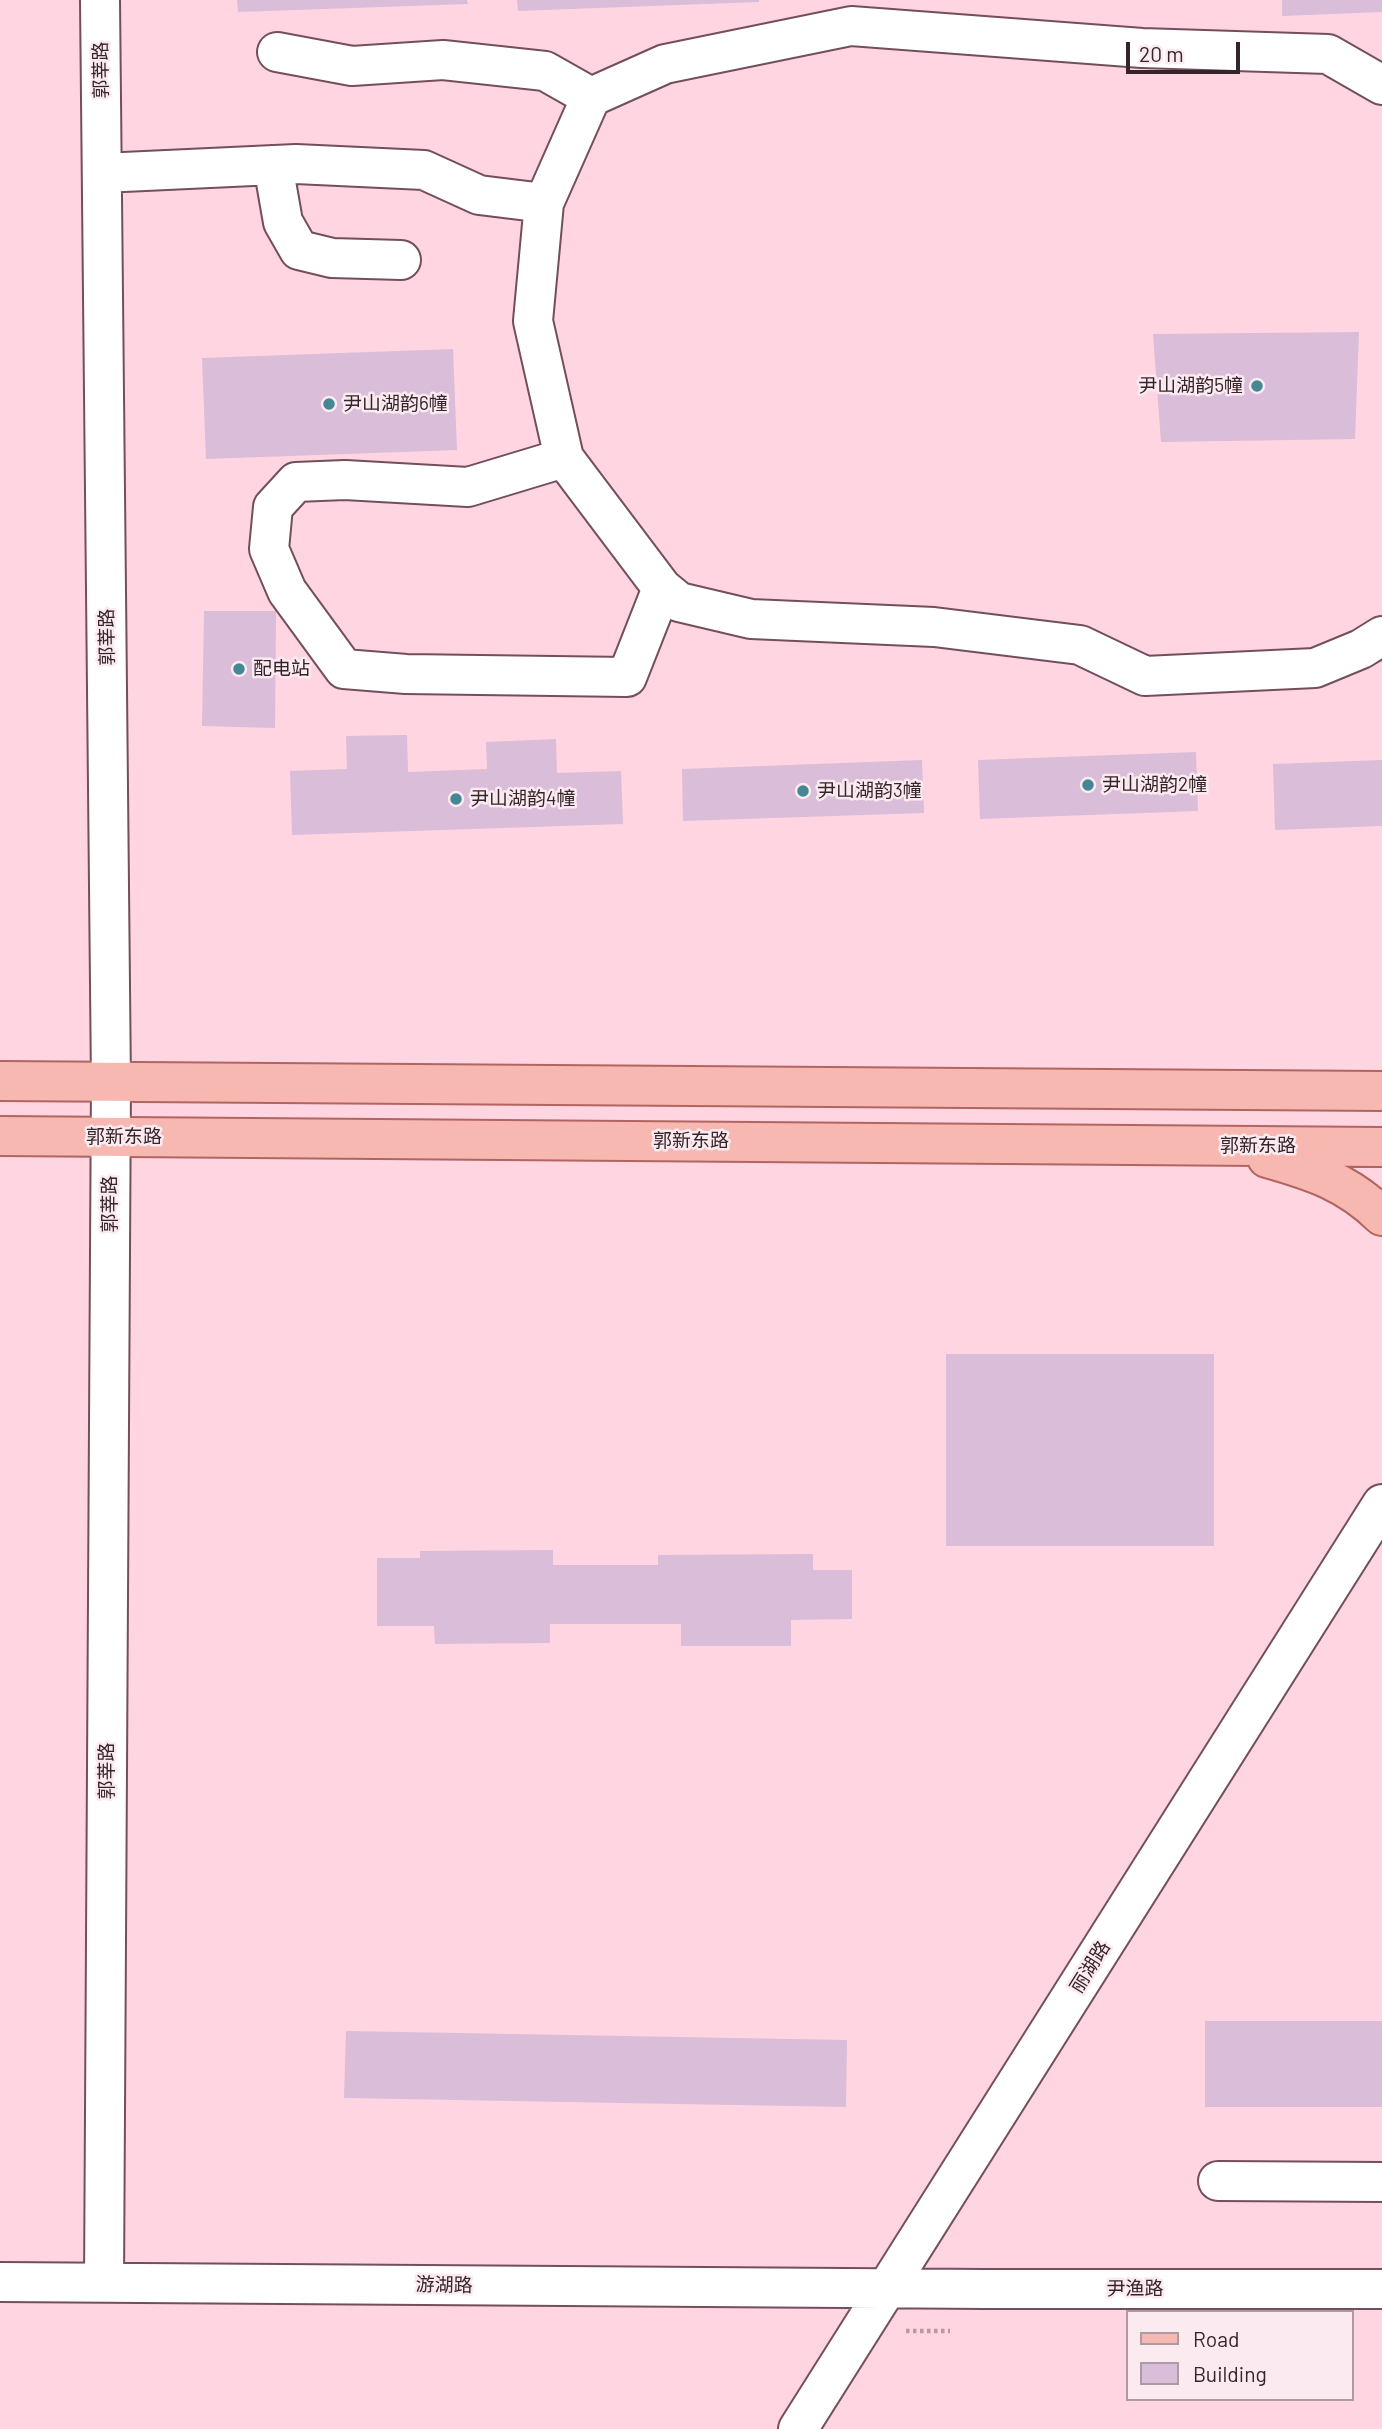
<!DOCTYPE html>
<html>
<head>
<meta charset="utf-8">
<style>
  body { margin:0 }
  #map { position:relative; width:1382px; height:2429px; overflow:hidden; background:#ffd5e2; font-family:Barlow,sans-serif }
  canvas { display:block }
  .legend { position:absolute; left:1126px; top:2310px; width:228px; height:91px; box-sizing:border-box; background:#fbeaef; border:2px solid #ac9ba0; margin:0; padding:9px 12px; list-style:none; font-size:21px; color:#35252a }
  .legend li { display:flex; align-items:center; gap:14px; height:35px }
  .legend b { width:35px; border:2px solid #ac9ba0 }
  .scale { position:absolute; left:1126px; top:42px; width:114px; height:32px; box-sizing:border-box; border:4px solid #35252a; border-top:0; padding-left:9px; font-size:21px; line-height:24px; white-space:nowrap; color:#35252a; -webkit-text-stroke:5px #fbeaef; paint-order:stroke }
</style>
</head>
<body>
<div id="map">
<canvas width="1382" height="2429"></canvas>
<ul class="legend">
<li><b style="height:9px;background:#f8b8b2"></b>Road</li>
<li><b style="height:19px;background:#dabdd8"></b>Building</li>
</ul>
<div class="scale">20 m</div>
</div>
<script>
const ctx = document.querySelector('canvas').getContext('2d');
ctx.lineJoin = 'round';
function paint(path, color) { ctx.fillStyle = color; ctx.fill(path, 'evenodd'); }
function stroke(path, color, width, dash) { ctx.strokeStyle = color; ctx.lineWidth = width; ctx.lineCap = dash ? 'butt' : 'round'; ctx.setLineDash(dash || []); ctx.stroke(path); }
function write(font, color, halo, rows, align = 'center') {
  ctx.font = font + ' Barlow,"Noto Sans SC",sans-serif'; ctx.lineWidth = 5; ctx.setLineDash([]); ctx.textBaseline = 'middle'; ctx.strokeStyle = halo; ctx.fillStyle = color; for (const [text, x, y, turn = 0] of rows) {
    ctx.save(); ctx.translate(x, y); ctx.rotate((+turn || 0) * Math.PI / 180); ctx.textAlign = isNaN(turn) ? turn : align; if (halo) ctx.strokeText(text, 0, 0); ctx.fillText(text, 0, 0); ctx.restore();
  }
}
paint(new Path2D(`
  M237 0H467L468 4 238 12Z
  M517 0H759V2L518 11Z
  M1282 0H1382V12L1282 16Z
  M1359 332 1355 439 1161 442 1153 334Z
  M453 349 457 450 206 459 202 358Z
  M204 611H276L275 728 202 726Z
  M407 735 408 772 487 769 486 742 556 739 557 773 621 771 623 824 292 835 290 771 347 769 346 736Z
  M1196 752 1198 811 980 819 978 760Z
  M922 760 924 813 683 821 682 769Z
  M1382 760V826L1275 830 1273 764Z
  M946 1354H1214V1546H946Z
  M553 1550V1565H658V1555L813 1554V1570H852V1619L791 1620V1646H681V1624H550V1643L435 1644 434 1626H377V1558H420V1551Z
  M1205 2021H1382V2107H1205Z
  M346 2031 847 2040 846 2107 344 2098Z`), '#dabdd8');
const minor = new Path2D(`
  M100 0 111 1082 104 2282
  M277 52 352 66 443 60 545 71 591 97
  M273 165 283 222 299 250 332 258 401 260
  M102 173 296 164 424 170 479 195 544 203 591 97 665 64 851 26 1142 48 1328 54 1382 85
  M544 203 533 321 564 458 662 588 679 602 751 619 934 627 1080 645 1145 676 1315 668 1361 649 1382 636
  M564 458 468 487 345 480 296 482 273 507 269 549 287 591 344 669 406 674 627 677 662 588
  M1218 2181 1382 2182
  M0 2282 986 2289H1382
  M798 2429 1382 1504`);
const major = new Path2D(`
  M0 1081 1382 1091
  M0 1136 1382 1147
  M1267 1158C1313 1171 1347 1182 1382 1216`);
stroke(minor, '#724f5b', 42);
stroke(major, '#b16561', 42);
stroke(new Path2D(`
  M906 2331H950`), '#ba99a3', 4.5, [3.5, 3.5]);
stroke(minor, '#fff', 38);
stroke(major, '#f8b8b2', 38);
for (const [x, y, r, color] of [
  [1257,386,7,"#448896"],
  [329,404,7,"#448896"],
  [239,669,7,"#448896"],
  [1088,785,7,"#448896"],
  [803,791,7,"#448896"],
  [456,799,7,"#448896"]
]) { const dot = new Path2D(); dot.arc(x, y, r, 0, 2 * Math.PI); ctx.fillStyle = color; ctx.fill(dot); stroke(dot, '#fbeaef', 2.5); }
write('19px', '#35252a', '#fbeaef', [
  ["郭莘路",101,70,-91],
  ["郭莘路",107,637,-91],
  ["郭新东路",124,1137],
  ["郭新东路",691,1141],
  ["郭新东路",1258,1146],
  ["郭莘路",110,1204,-90],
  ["郭莘路",107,1771,-90],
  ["丽湖路",1090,1967,-58],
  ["游湖路",444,2285,1],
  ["尹渔路",1135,2289]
]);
write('19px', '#35252a', '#fbeaef', [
  ["尹山湖韵5幢",1243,386,"right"],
  ["尹山湖韵6幢",343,404],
  ["配电站",253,669],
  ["尹山湖韵2幢",1102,785],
  ["尹山湖韵3幢",817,791],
  ["尹山湖韵4幢",470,799]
], 'left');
</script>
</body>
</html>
